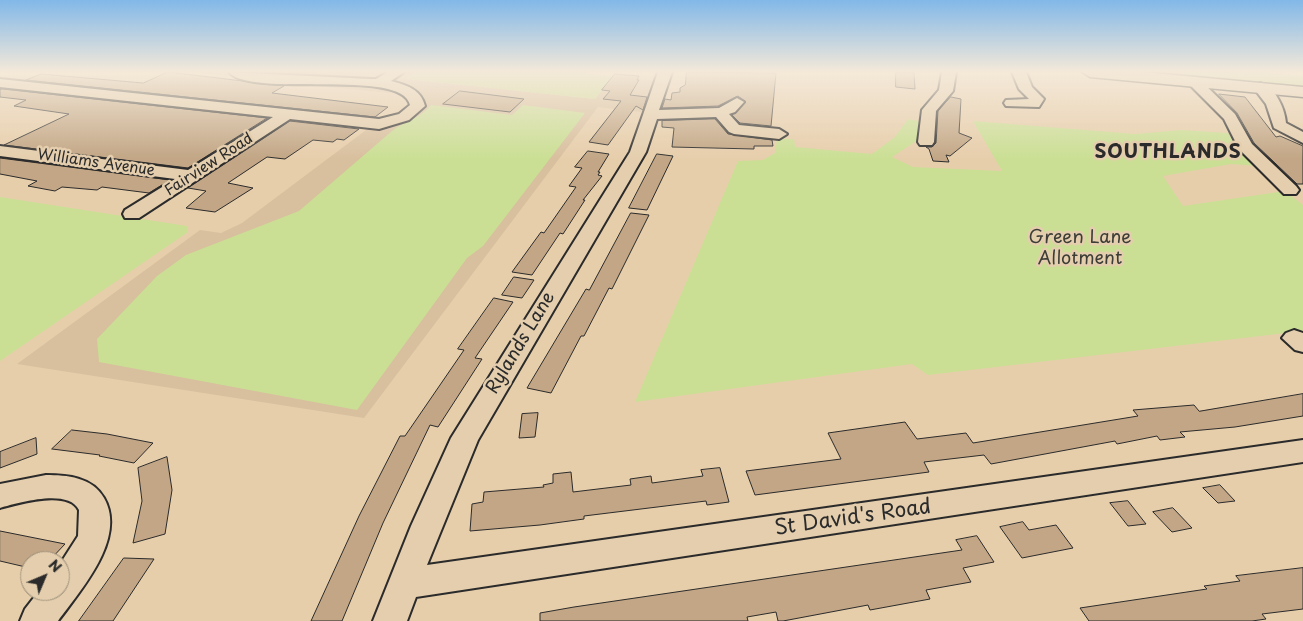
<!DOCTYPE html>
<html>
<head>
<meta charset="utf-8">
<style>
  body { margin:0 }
  #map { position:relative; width:1303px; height:621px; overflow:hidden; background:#e7ceab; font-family:"Playpen Sans",sans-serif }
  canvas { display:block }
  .north { position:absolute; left:20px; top:551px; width:50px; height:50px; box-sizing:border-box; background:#e4cead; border:1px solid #9a8d79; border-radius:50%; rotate:45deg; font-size:14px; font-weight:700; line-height:20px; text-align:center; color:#2b2b2b }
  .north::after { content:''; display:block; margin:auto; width:18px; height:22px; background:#2b2b2b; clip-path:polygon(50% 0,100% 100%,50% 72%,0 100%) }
</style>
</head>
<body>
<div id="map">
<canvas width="1303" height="621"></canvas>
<div class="north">N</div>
</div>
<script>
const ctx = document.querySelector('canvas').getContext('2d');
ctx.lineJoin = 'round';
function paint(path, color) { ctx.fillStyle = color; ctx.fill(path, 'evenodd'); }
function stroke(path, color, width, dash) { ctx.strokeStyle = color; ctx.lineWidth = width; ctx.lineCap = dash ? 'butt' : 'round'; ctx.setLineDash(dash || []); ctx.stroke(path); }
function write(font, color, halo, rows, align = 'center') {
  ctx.font = font + ' "Playpen Sans",sans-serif'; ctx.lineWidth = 5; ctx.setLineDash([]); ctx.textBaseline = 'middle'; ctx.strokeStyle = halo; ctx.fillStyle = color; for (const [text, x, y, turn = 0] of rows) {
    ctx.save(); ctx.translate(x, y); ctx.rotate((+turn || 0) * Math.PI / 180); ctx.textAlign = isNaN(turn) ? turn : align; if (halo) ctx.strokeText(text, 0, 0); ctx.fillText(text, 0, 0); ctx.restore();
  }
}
paint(new Path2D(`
  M193 72H416L407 79 595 99 613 77 653 80 641 112 598 107 364 418 17 364 200 230 221 233 242 223 378 121 394 118 408 107 404 96 392 91 390 93 296 84Z`), '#d8bf9e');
paint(new Path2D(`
  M416 72H588L587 74 613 77 595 99 407 79Z
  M1138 72H1261L1303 76V89Z
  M431 105 512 115 523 105 585 113 483 246 467 258 357 410 99 362 97 339 157 276 186 255 299 211 392 131C405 121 421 118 431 105Z
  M908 119 923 122 921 138 892 157 913 167 1002 171 973 121 1135 134 1181 130 1228 133 1239 150 1258 166 1231 164 1163 176 1183 206 1285 191 1303 205V331L928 375 912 364 635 402 738 161 763 160 775 153 777 139H794L795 147 872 154 895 137Z
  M0 197 187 226 188 232 0 361Z`), '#cadf94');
const building = new Path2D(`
  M168 72 284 86 272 93 388 107 375 117 26 80 41 74 143 83Z
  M687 72 776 73 771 126 740 123 732 115 746 102 738 96 718 106 662 108 665 99 671 100 672 93 680 92V88L685 85Z
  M896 72H914L915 89 896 87Z
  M615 74 639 76 637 80H639L630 95 647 97 643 110 636 106 608 145 589 142 621 101 603 99 610 91 602 90Z
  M3 89 267 118 188 168 4 145 69 114 14 106 26 100 0 97V90Z
  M460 91 524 99 510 112 443 104Z
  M1219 94 1245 97 1276 137 1280 136 1303 146V184H1297L1254 143 1237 113Z
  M951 97 961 99 959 133 972 138 950 156 946 155 949 162 933 161 929 149 926 147H932L936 143 938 111Z
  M715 119 728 134 772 140 773 146H754V149L672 147 674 128 662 127V121Z
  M290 121 359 129 344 140 337 139 333 142 313 140 285 159 267 157 228 183 253 188 215 212 186 208 206 191 188 188Z
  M588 151 609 154 598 172H600L598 175 602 176 583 200H585L563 234 560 233 532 275 512 272 541 232 544 233 576 187 569 186 582 168 575 167Z
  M657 154 673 156 647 210 629 208Z
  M0 158 170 180 149 193 102 187 97 190 62 187 55 191 28 186 37 181 0 174Z
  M631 213 649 215 612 289 609 288 584 336H581L551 393 527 388 586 289 589 290Z
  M514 277 534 280 522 298 502 295Z
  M494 298 513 302 475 358 482 359 438 427 430 425 383 523 342 621H311L359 516 400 436H405L464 350 458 349Z
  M1303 394V416L1235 427 1180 432 1185 437 1160 440 1157 436 1117 444 1115 441 991 464 984 455 924 462 929 472 755 495 746 471 841 459 828 433 905 422 917 439 966 433 973 443 1138 416 1133 410 1194 405 1199 411Z
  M538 413 535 437 519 438 522 414Z
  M72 430 107 434 153 443 134 463 99 456 100 455 52 449Z
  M36 438 37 454 0 468V452Z
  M167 457 172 490 165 534 133 543 142 501 138 468Z
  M720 468 729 502 707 505 706 501 584 516V519L540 525 470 531 472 504 483 502 484 492 544 487 543 485 553 483V474L571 472 573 492 631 485 630 479 651 476 652 483 703 476 701 470Z
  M1220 485 1235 501 1218 503 1203 488Z
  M1128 501 1146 524 1128 526 1110 503Z
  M1173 508 1192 528 1172 532 1153 512Z
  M1023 522 1029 530 1056 525 1073 548 1022 558 1000 527Z
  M0 531 65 544 49 561H30V568L0 561Z
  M977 536 994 562 963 568 971 582 926 590 930 599 870 610 868 605 783 621H778L776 612 747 617 748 621H540V613L574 607 962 550 956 540Z
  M124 558 154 559 113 621H79Z
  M1303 568V609L1262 614 1266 619 1252 621H1089L1080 608 1207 589 1204 586 1240 581 1236 576Z`);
paint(building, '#c2a685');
stroke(building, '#2b2b2b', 1);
const minor = new Path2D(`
  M229 72 371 79H376L388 72H404L391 81C406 85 421 89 425 106L409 120 379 129 290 119 139 218H125L123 214 125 210 175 179 0 156V146L188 170 273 117 0 87V79L379 119 399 114 410 105C402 67 250 99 229 72Z
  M658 72H672L659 110 719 108 737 98 744 102 735 112 729 114 739 125 779 129 787 134 779 139 734 134 729 132 716 117 657 119 646 152 478 440 427 565 1303 440V462L416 597 407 621H373L411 526 451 438 630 152Z
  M942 72H956L953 91 936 111 934 142 932 145H920L918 142 922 110 939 90Z
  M1012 72H1026L1032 87 1044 99 1039 107 1006 106 1004 103 1006 100 1029 99 1019 89Z
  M1194 78 1199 79 1235 114 1252 144 1296 186 1299 190 1296 194H1284L1239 149 1224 119 1187 82Z
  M1260 83C1275 86 1285 109 1286 123L1303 132V143L1274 128 1266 104 1253 87Z
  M1294 330 1303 333V352L1295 350 1282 338 1286 333Z
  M46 475C67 475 92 477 104 498 127 538 81 590 58 621H20L25 609 39 591H60V564L78 536 79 510C68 488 18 503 0 508V484Z`);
const highway = new Path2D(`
  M1082 72H1143L1303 87V97L1090 77Z`);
stroke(minor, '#2b2b2b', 4);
stroke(highway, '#2b2b2b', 3);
paint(minor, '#e4cead');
paint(highway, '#e4cead');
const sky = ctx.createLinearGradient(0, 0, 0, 159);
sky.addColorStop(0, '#82b8e8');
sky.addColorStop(0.45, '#f4e9d9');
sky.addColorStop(1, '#f4e9d900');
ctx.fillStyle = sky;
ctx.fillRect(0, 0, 1303, 159);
write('15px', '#2b2b2b', '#e4cead', [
  ["Williams Avenue",96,163,8],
  ["Fairview Road",209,165,-33]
]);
write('18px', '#3b3d36', '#e4cead', [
  ["Green Lane",1080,238],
  ["Allotment",1080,259]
]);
write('18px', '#2b2b2b', '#e4cead', [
  ["Rylands Lane",521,343,-59]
]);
ctx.letterSpacing = '1px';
write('bold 19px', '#2b2b2b', '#e4cead', [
  ["SOUTHLANDS",1168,153]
]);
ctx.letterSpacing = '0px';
write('21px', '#2b2b2b', '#e4cead', [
  ["St David's Road",853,518,-8]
]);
</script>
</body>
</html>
